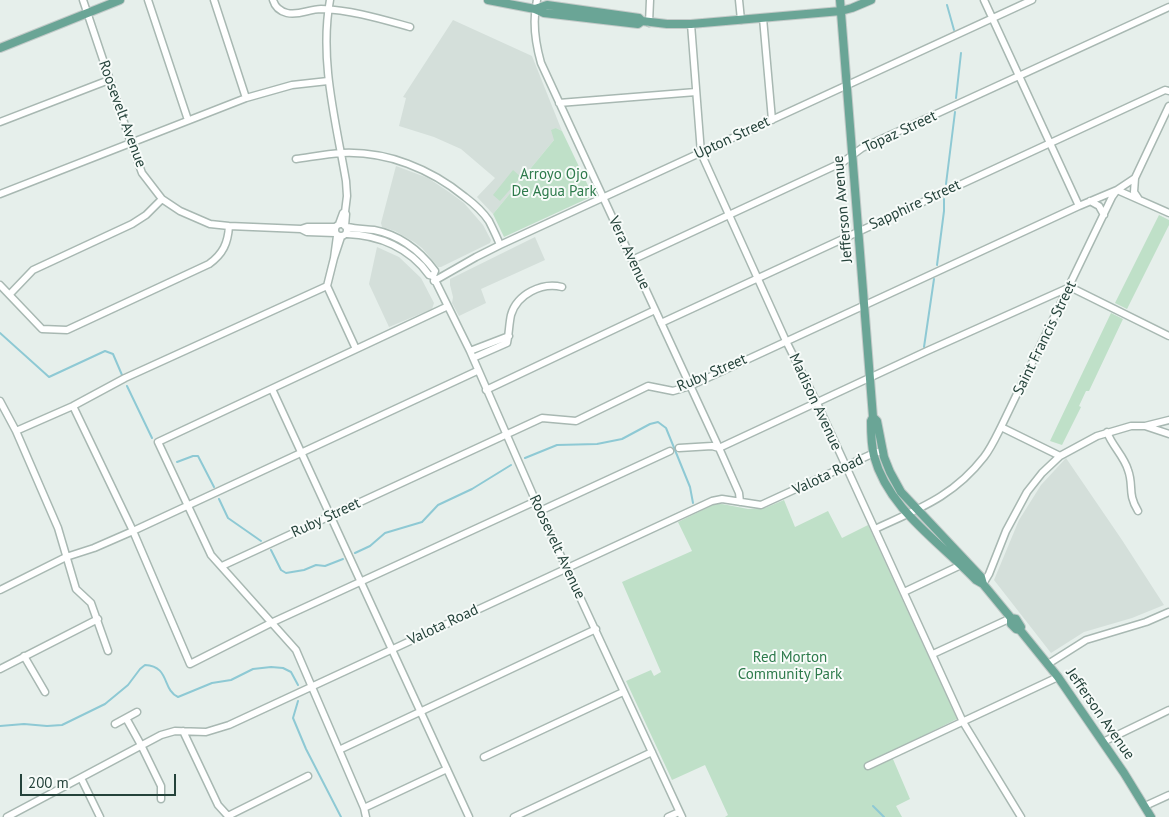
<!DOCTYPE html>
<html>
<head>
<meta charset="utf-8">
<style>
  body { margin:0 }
  #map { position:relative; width:1169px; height:817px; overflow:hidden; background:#e6efeb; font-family:"PT Sans",sans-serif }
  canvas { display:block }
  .scale { position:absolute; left:20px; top:774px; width:156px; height:22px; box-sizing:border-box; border:2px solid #24423a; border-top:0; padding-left:6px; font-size:15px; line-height:18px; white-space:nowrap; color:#24423a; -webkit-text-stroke:4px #f7fbf9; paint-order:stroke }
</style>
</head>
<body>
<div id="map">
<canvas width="1169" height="817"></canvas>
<div class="scale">200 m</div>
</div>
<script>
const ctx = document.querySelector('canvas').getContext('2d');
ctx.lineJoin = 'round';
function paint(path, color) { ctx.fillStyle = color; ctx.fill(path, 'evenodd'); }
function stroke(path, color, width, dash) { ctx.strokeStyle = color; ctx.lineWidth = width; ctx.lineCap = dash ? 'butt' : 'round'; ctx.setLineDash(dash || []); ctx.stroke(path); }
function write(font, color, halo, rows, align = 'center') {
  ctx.font = font + ' "PT Sans",sans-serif'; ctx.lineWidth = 4; ctx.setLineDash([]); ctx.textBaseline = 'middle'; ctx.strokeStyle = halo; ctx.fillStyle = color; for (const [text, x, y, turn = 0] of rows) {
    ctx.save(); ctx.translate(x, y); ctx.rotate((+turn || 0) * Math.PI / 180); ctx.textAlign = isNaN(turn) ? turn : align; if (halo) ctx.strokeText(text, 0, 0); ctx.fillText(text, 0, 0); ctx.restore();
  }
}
paint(new Path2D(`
  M453 20 532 56 562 131 556 128 554 140 493 214 477 197 495 178 461 149 434 137 399 126 406 98 403 97Z
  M396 166 428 178 449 192 464 203 483 225 491 240 490 243 441 267H438L422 248 414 242 395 231 382 227 381 223Z
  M535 237 545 260 481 289 486 303 459 316 452 303 453 297 450 285V279Z
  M377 247 399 257 421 278 434 303 432 309 389 327 369 284Z
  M1066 458 1122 540 1164 605 1132 618 1084 632 1051 653 994 580 1019 520 1041 485Z`), '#d4dfda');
paint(new Path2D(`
  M556 128 562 131 593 196 504 237 493 214 554 140 551 130Z
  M513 170 521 177 500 201 493 195Z
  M1159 215 1169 220V225L1127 309 1115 303Z
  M1111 313 1123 319 1089 391H1086L1079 406 1081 407 1062 445 1050 441Z
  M784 500 795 527 828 511 842 538 868 525 957 719 890 752 910 799 896 806 902 817H725L728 815 705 765 672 780 626 681 651 670 654 676 661 672 622 582 692 551 678 522 717 503 748 509 765 508Z`), '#bfe0c8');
stroke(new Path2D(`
  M947 5 954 30
  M956 98 961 53
  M946 184 955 112
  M937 265 944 211V199
  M0 333 49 377 105 351 113 354 122 375
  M924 347 934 279
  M127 386 152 438
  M525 458 557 445 597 444 622 439 650 424 658 422 666 428 690 487 693 503
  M177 462 193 456H198L214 487
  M219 499 228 518 261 541
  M271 550 281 570 286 573 304 570 316 565 325 566 343 559
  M355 553 370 546 385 533 422 522 438 505 472 489 511 465
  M298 701 293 718 306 749 341 817
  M0 726 24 724 47 726 62 725 105 704 128 685 140 669 145 665C170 666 162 690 178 697L212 683 231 680 253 669 271 667 283 668 291 672 298 685
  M873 806 884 817`), '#8ec9d4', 2);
const minor = new Path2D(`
  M83 0 131 143 142 173 162 199 180 211 210 224 229 226 301 229
  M148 0 188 120
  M214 0 246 98
  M273 0C275 7 279 11 287 13 299 16 309 9 321 9 352 10 381 19 410 27
  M330 0C319 60 336 122 346 181L347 196 345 212
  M537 0C532 22 535 42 541 63L719 448 739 493 740 502
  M739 0 741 20
  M984 0 1079 206
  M763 18 772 120
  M649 23 650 0
  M691 24 701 153 786 341 817 403 963 722 1021 817
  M559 103 696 92
  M0 122 109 80
  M296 159C311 157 326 154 342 153 387 151 431 169 465 197 473 203 483 212 489 221 493 229 497 237 500 245
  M1135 178 1134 192 1138 198
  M1117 190 1169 213
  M0 194 246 98 292 85 328 81
  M1090 201 1099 206 1104 215
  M335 230a6 6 0 1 1 12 0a6 6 0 1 1-12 0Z
  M339 224 343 213 345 212 346 214 345 226
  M335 233 307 232 301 229 307 227H335
  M347 234C379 235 410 248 429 275L433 276 435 271C420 251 400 235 374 230 365 229 356 229 347 227
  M337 236 334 258 341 237
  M334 258 327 286 356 349
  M632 260 843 162 862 148 1169 7
  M433 276 470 351 540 511 682 817
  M434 281 476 257 500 245 1032 0
  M0 285 42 329 67 330 209 264C223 254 228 243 229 226
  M10 294 33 270 132 224 146 215 162 199
  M661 323 1165 90 1169 91
  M470 351 509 336
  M473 358 507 343C509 334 509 324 511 315 517 294 542 282 562 287
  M272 389 469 817
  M486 390 655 310
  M0 401 16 431 58 528 76 589 91 603 108 651
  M73 406 133 531 190 664 273 622 536 501
  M1145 426 1169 420
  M1001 427 1060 456
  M16 431 73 406 125 378 327 286
  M1107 432C1112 446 1124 456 1128 470 1134 486 1127 493 1138 511
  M679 448 712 446 719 448 927 351 1070 287 1169 336
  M540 511 670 451
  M875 529C918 509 953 497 984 457 991 448 996 437 1001 427L1112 197 1117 190 1135 178 1169 106
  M222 566 542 418 576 421 648 386 673 391 690 386 1079 206 1117 190
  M983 584 989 574 1006 531 1027 492 1042 473 1060 456 1097 436 1131 426H1145L1169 434
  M0 590 66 557 94 548 133 531 477 371
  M904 592 961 565
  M933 654 1011 618
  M24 656 45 692
  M1048 664 1086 640 1146 622 1169 612
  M0 669 98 619
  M126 718 141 745 161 786V799
  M115 724 137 712
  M183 731 218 805 228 816 308 776
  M1103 742 1169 710
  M339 750 596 629
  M484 757 623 692
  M868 766 1058 677
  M81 778 100 817
  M1145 806 1169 795
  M364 808 447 769
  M7 817 161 735 175 731 206 732 229 725 712 501 722 499 761 505 874 453 883 451
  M366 817 364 808 296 650 211 555 158 442 446 307
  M514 817 652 752
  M668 817 679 812`);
const major = new Path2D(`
  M488 0 535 9 544 13 638 24 642 21
  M840 0 873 417 871 421C871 432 871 444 874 456 888 509 940 542 976 580L983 584
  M535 9 547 5 639 18 642 21 667 24H691L841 11 852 8 871 0
  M0 48 120 0
  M873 417 877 421 884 457 890 472 901 492 981 577 983 584 1011 618 1016 619 1021 627 1020 630
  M1011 618V624L1016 629 1020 630 1058 677 1124 773 1151 817`);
stroke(minor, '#a8b8b2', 9);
stroke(major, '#c2cac8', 10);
stroke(minor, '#fff', 6);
stroke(major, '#6aa596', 8);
write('15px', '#24423a', '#f7fbf9', [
  ["Roosevelt Avenue",122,114,70],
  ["Topaz Street",900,132,-25],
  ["Upton Street",732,138,-25],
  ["Sapphire Street",915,205,-25],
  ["Jefferson Avenue",843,209,-95],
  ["Vera Avenue",629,253,65],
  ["Saint Francis Street",1045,338,-64],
  ["Ruby Street",712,373,-23],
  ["Madison Avenue",815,402,65],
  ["Valota Road",828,475,-25],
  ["Ruby Street",326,518,-25],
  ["Roosevelt Avenue",557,547,65],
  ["Valota Road",443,625,-25],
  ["Jefferson Avenue",1100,714,55]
]);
write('15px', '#2d7a4b', '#f7fbf9', [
  ["Arroyo Ojo",554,175],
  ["De Agua Park",554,192],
  ["Red Morton",790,658],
  ["Community Park",790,675]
]);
</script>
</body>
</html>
